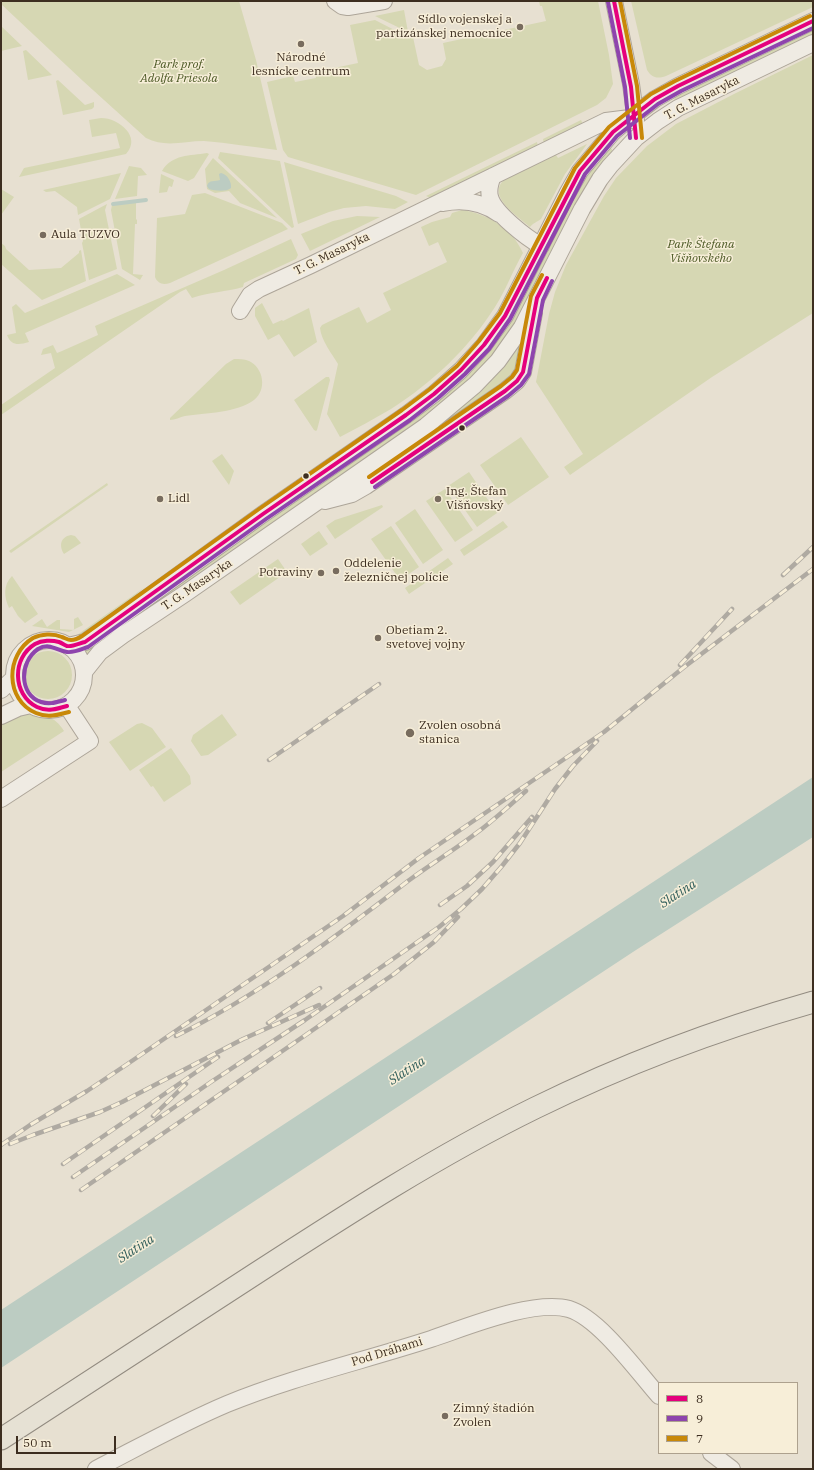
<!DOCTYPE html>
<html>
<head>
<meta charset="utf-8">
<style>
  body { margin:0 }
  #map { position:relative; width:814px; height:1470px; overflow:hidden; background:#e7e0d1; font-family:"IBM Plex Serif",serif }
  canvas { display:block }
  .frame { position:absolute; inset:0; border:2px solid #3d2e20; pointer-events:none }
  .legend { position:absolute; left:658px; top:1382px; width:140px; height:72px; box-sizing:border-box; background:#f7eed8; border:1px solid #ada18e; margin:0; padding:5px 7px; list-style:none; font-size:12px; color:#3d2e20 }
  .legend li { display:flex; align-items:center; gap:8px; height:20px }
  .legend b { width:20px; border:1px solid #ada18e }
  .scale { position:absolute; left:16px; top:1436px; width:100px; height:18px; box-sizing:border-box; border:2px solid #3d2e20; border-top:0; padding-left:5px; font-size:12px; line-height:14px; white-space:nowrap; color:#3d2e20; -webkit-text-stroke:3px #f7eed8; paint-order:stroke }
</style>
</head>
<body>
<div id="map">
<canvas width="814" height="1470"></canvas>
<div class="frame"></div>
<ul class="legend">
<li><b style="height:5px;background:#e5007d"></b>8</li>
<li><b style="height:5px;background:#8e44ad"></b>9</li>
<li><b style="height:5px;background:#c88808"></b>7</li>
</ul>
<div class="scale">50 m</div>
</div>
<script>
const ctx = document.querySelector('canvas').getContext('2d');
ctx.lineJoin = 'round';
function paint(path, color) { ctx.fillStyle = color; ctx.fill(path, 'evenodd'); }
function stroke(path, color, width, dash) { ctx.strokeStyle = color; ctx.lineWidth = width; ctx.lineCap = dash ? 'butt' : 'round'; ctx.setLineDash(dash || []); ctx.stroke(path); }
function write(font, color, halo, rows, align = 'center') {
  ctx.font = font + ' "IBM Plex Serif",serif'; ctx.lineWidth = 3; ctx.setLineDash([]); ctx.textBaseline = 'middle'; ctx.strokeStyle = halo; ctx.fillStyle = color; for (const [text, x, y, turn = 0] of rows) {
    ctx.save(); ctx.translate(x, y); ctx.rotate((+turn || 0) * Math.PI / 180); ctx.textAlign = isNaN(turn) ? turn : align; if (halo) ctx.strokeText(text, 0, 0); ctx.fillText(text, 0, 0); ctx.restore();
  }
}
paint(new Path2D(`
  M1 1H239L256 60 277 150C253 147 228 143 204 141 184 141 165 148 146 138L83 81 1 4Z
  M539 1H598L609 55 613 84 606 98 597 105 416 195 288 157 283 150 267 82 293 76 295 82 316 78 315 72 358 63 350 25 375 20 410 38 413 37 419 65 427 70 442 66 446 59 443 43 546 21 542 6H540Z
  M631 1H813V7L666 76C657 79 652 78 647 70Z
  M404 10 408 32 375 16Z
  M1 26 22 46 1 51Z
  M813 30V35L677 101 674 100 675 97Z
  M26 50 52 75 28 80 23 51Z
  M813 55V313L712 377 570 475 564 467 583 454 536 382 549 314 555 292 566 265 604 196 616 178 647 146 676 124 734 94Z
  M58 80 85 105 94 102V107L92 109 63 115 56 81Z
  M101 118C119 118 142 137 126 154L19 177 24 168 120 148 116 133 92 137 89 120Z
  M581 120 583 124 544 144 543 139Z
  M537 142 538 147 431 198 426 196Z
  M587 144 565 174 541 219C537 222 533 223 530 227 518 216 485 196 505 179L554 155H556L558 158Z
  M609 148 612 149V152C578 191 557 240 534 286 528 299 522 312 515 324 493 360 462 386 431 413L87 656 84 654 82 652 83 649 428 408 449 392 465 377 573 196 587 175Z
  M220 152 280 161 294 227 292 228 218 158Z
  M207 153 209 154 194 178 188 181 162 171C172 154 190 156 207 153Z
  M213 158 277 218 240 203 229 191 215 193 207 189 205 169Z
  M284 162 396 196 408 202 395 209 366 206 344 208 329 212 298 224Z
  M129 166 141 168 147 175 138 176 137 196 115 199Z
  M121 173 110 199 78 215 77 207 55 191 46 192 43 190Z
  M161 174 174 180 172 187 169 186 167 192 159 193Z
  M1 189 14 197 1 215Z
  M205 193 282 223 288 229 170 283C163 285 158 284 155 277L157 218 185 214 192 195Z
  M136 202V219L137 220V224H135L133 274 143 275 140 280 122 269 111 210 112 205Z
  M107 204 105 210 117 269 89 280 82 243 83 241 79 219Z
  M462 210C488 214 512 228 523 253 513 270 506 290 495 307 469 348 432 383 391 409 374 419 357 428 340 437L327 414 338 364C332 354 321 340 320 328L322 325 359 307 367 323 391 310 383 293 447 262 438 242 429 246 421 227 432 222 450 217 452 213Z
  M357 216 380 217 310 251 301 234 333 221Z
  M291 239 298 255 296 259 244 283 243 287C226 292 209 292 192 298L186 289 180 292 1 415V405L55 368 51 353 41 355 43 349 53 345 57 353 62 351 98 335 95 326 224 270Z
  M1 243 5 246 6 249 29 270 61 268 79 253V251L81 250 86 281 42 300 1 264Z
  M117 274 135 285 25 333 29 342C19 345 11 346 7 335L16 333 12 307 16 304 25 313Z
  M262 303 273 324 282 320 283 321 309 308 317 342 294 357 279 334 268 340 255 316V308Z
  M517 347C525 358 516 368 510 379L355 484 454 414 469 400Z
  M234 359C239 359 244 359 249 361 264 368 267 390 254 400 237 413 205 413 185 416 180 417 175 420 170 420V418L226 364Z
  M326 377H329L330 380 317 430 316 431 314 430 294 400Z
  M521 437 549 477 508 505 480 465Z
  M222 454 234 471 229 485 212 461Z
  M469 472 497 513 477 527 448 486Z
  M107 483 108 485 11 553 9 551Z
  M445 489 473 530 455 542 426 501Z
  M382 505 383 507 335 539 326 526 335 520Z
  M415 509 443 550 423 564 395 523Z
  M503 521 508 527 464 556 460 550Z
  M391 526 419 567 400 580 371 539Z
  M319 531 328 544 310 556 301 544Z
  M71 535 75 536 81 543 64 554C59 546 60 537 71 535Z
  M448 558 453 564 409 594 405 588Z
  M278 559 287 572 240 605 230 592Z
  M12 576 38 614 25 623 18 616 12 606 9 608C4 597 3 585 12 576Z
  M145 587C128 601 98 631 77 635Z
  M78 617 83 625 69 632 32 626 42 619 47 627 57 620H60V629L74 630V619Z
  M24 675a24 24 0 1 1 48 0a24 24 0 1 1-48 0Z
  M26 712C43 714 55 716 64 731L1 772V723Z
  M222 714 237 735 208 755 201 756 191 741 193 735Z
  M142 723 152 728 166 747 130 771 109 742 137 724Z
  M171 748 190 776 191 784 164 802 153 786 151 787 139 770Z`), '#d6d7b3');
paint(new Path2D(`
  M221 173C227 174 232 182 231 188 226 192 216 191 209 189L207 186C209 179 215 182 220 180L219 174Z
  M813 777V837L636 950 1 1368V1310Z`), '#bcccc2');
stroke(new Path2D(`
  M113 204 146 200`), '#bcccc2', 4);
const minor = new Path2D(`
  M335 1 342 6 348 7 384 1
  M614 1 631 84 636 121
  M493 176C490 183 488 189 490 197 494 213 527 238 541 246
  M443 203C463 199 482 202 499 214
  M240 311 250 295 259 289 311 265 606 121 630 118
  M325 501 352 494 366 486 505 391 517 381 523 372 534 313
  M14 675a35 35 0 1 1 70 0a35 35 0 1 1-70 0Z
  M68 646 85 642 111 624 263 514 406 415 434 394 461 370 484 345 505 316 567 194 580 171 613 132 630 118 655 99 678 86 813 21
  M84 672 100 652 123 635 186 593 426 426 475 385 498 361 522 327 582 209 600 179 610 166 636 138 658 121 678 108 813 43
  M1 690 14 678
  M1 716 18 708 31 705
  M1 799 90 741 67 706
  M711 1453 732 1469
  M96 1469C139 1447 182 1423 227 1404 293 1377 363 1361 431 1339 467 1327 534 1299 569 1309 599 1318 637 1371 659 1396`);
const major = new Path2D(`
  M1 1439C86 1384 170 1329 255 1274 346 1215 437 1156 535 1108 624 1064 718 1029 813 1002`);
stroke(minor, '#ada599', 18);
stroke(major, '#928b80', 23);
stroke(minor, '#efebe3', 16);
stroke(major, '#e6e1d4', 21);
const rail = new Path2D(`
  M783 575 813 547
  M680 665 732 609
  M269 760 379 684
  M440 905 467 886 493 862 532 817
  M268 1023 320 988
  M176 1036C259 995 334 938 408 881 429 865 453 851 475 834 493 821 509 806 526 791
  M153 1116 186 1084
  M10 1144 33 1135 100 1112 122 1102 243 1039 319 1005
  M1 1145 30 1125 87 1091 126 1065 343 916 419 858 604 732 683 668 813 569
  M63 1164 218 1057
  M73 1177 211 1082 305 1020 439 927 461 909 482 889 502 866 520 843 555 789 573 766 597 741
  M81 1190 394 974 434 942 458 917`);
stroke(rail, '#afaaa2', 4.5);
stroke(rail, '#f7eed8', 3, [9]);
stroke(new Path2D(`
  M614 1 631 87 636 138
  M372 482 505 391 517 381 523 372 537 298 547 278
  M67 706C57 709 47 712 37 707 12 694 12 658 35 644 42 640 52 640 59 642 62 643 64 645 67 646 73 647 80 643 85 642L263 514 406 415 434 394 461 370 484 345 505 316 580 171 613 132 655 99 678 86 813 21`), '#e5007d', 4);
stroke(new Path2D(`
  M608 2 625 87 630 138
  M375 487 508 396 521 385 529 374 543 300 552 281
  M65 700C57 702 50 705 41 702 19 695 19 662 38 649 50 642 57 651 67 652 74 653 82 649 88 647L266 519 410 420 438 398 465 374 489 349 510 319 585 174 617 136 658 104 681 91 813 28`), '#8e44ad', 4);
stroke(new Path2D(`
  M620 1 637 86 642 138
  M369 477 501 386 512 377 517 370 531 296 542 275
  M69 712C58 715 47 718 36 713 5 700 5 655 33 638 41 634 53 633 62 637 65 638 68 640 71 640 75 640 79 638 82 636L259 509 402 410 430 389 457 366 479 341 500 313 575 168 609 127 651 94 675 81 810 16`), '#c88808', 4);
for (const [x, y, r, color] of [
  [520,27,4,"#786c5e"],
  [301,44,4,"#786c5e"],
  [43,235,4,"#786c5e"],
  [462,428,3.5,"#3d2e20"],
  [306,476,3.5,"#3d2e20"],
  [160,499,4,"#786c5e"],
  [438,499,4,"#786c5e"],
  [336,571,4,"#786c5e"],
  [321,573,4,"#786c5e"],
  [378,638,4,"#786c5e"],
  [410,733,5,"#786c5e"],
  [445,1416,4,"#786c5e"]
]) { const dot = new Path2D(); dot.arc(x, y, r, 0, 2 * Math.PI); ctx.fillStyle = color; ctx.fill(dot); stroke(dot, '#f7eed8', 1.5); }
write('12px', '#3d2e20', '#f7eed8', [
  ["Sídlo vojenskej a",512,20,"right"],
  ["partizánskej nemocnice",512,34,"right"],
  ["Národné",301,58,"center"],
  ["lesnícke centrum",301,72,"center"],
  ["Aula TUZVO",51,235],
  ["Ing. Štefan",446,492],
  ["Višňovský",446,506],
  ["Lidl",168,499],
  ["Oddelenie",344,564],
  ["železničnej polície",344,578],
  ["Potraviny",313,573,"right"],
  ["Obetiam 2.",386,631],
  ["svetovej vojny",386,645],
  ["Zvolen osobná",419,726],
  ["stanica",419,740],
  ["Zimný štadión",453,1409],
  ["Zvolen",453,1423]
], 'left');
write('italic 12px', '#4d5a26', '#f7eed8', [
  ["Park prof.",179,65],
  ["Adolfa Priesola",179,79],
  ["Park Štefana",701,245],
  ["Višňovského",701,259]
]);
write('12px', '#3d2e20', '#f7eed8', [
  ["T. G. Masaryka",702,98,-27],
  ["T. G. Masaryka",332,254,-26],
  ["T. G. Masaryka",197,585,-34],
  ["Pod Dráhami",387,1352,-17]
]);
write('italic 13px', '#2f5d5a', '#f7eed8', [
  ["Slatina",678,894,-33],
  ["Slatina",407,1071,-33],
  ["Slatina",136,1249,-33]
]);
</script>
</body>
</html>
